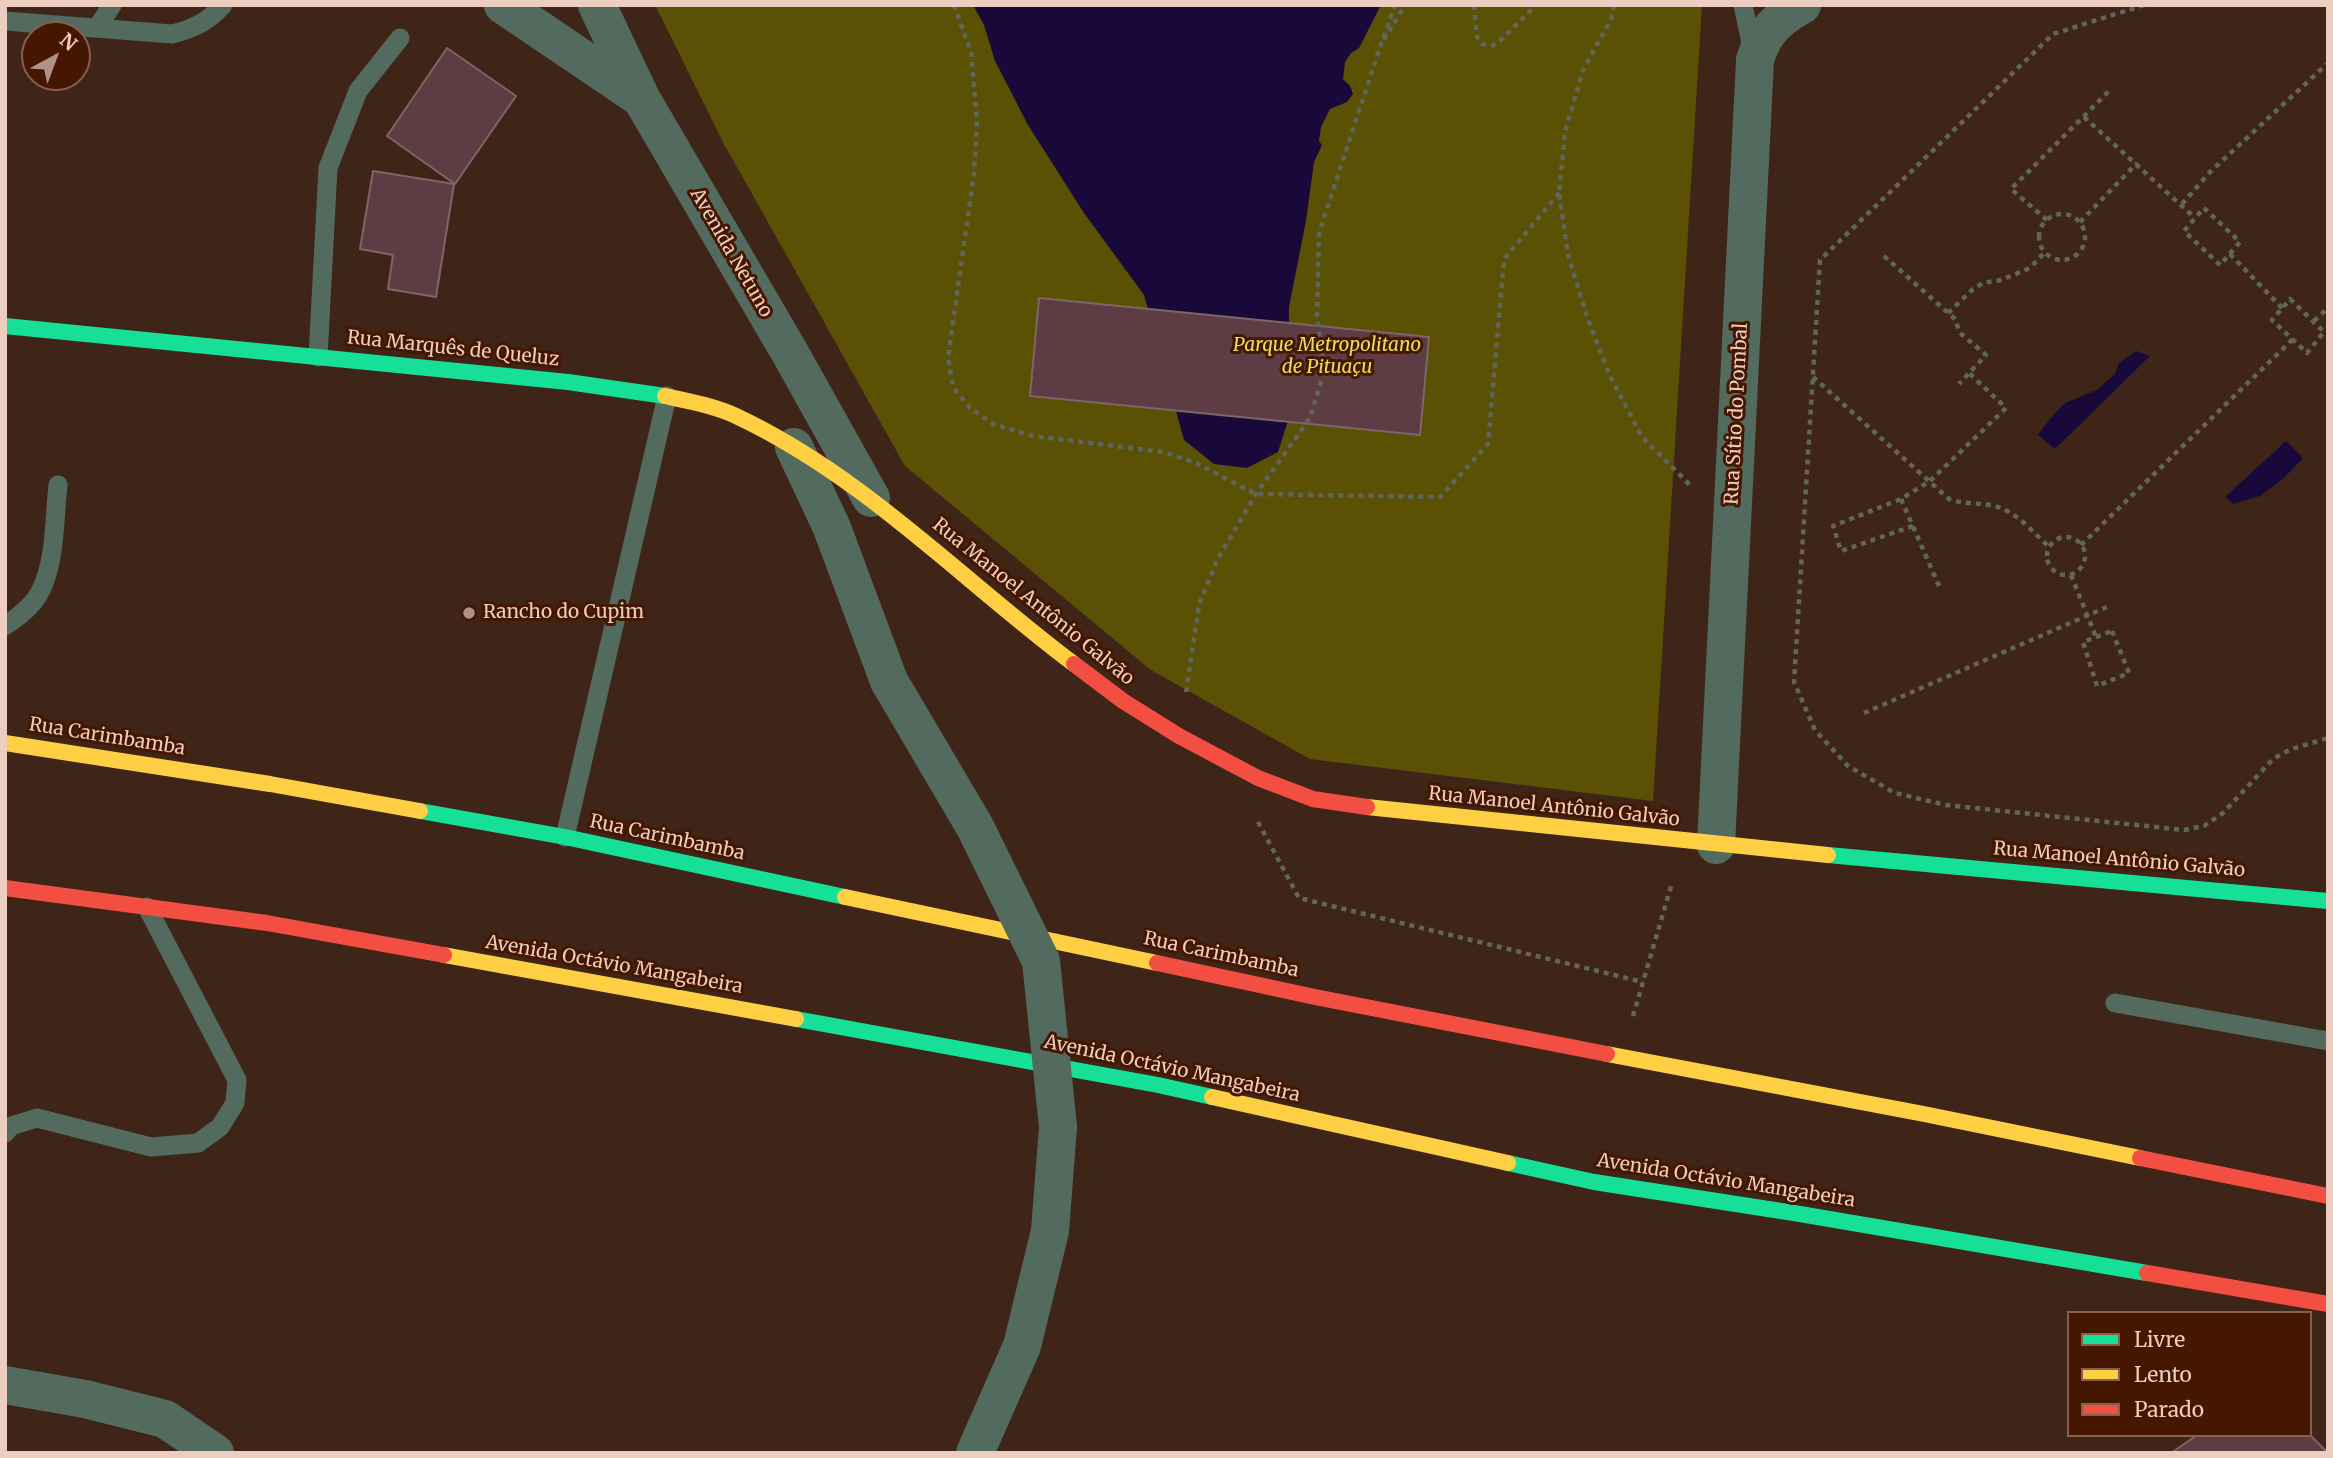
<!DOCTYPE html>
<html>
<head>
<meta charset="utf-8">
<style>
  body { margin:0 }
  #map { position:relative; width:2333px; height:1458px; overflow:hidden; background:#3f2518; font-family:Merriweather,serif }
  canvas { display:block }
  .frame { position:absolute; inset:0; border:7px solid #eccdbf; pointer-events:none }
  .legend { position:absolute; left:2067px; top:1311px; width:245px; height:126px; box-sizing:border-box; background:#451600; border:2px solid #885f4c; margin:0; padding:9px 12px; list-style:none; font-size:21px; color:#eccdbf }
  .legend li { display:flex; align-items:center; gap:14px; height:35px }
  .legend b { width:35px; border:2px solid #885f4c }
  .north { position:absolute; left:21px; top:21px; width:70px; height:70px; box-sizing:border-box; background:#451600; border:2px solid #885f4c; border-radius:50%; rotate:41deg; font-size:19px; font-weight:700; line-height:28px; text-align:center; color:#eccdbf }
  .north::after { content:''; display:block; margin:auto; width:24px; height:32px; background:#af9285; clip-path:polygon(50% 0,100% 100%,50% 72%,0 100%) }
</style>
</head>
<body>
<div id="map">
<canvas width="2333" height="1458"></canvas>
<div class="frame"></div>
<ul class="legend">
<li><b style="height:9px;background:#16e098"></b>Livre</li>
<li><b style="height:9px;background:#ffcf43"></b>Lento</li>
<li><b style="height:9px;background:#f24e42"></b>Parado</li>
</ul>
<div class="north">N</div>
</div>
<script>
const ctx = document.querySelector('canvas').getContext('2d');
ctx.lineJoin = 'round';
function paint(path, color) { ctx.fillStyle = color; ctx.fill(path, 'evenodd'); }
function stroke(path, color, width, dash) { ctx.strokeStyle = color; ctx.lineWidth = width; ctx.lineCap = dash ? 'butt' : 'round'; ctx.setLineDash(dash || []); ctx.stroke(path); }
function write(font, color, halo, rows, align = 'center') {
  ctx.font = font + ' Merriweather,serif'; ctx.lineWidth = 6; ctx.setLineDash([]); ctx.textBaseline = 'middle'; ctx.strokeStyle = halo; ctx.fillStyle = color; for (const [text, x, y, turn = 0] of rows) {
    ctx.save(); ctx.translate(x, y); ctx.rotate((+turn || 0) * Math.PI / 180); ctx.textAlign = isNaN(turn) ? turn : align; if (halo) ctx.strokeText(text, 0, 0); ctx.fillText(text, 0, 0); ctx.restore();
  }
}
paint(new Path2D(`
  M655 5H1702L1653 801 1310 759 1151 670 905 466 724 144Z`), '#5a5105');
paint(new Path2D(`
  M973 5H1381L1359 48 1351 53 1345 62 1343 79 1350 86 1353 94 1347 102 1330 109 1321 127 1319 141 1322 145 1314 162 1306 221 1289 307 1288 421 1278 452 1247 468 1214 464 1184 440 1144 295 1084 213 1028 125 995 61 984 25Z
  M2136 351 2150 356 2055 449 2038 435 2049 420 2065 403 2097 390 2115 374 2119 363Z
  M2286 441 2303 458 2284 478 2260 496 2233 504 2225 497Z`), '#18093a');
const building = new Path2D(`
  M447 48 516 96 455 184 387 136Z
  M373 171 454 184 436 297 388 289 393 255 360 249Z
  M1039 298 1429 337 1420 435 1030 396Z
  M2197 1435H2310L2328 1453H2171Z`);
paint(building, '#5d3c44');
stroke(building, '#7d6666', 2);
stroke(new Path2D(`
  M954 5 971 52 977 122 974 173 948 358 953 387 970 408 993 424 1033 436 1163 452 1196 463 1256 494 1440 497 1488 444 1504 259 1559 193
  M1474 5 1477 37 1482 44 1491 46 1498 43 1536 5
  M1614 5 1611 19 1583 70 1565 132 1559 193 1568 255 1587 317 1610 376 1642 437 1691 486
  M2144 5 2053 34 1820 260 1794 682 1815 730 1848 766 1895 793 1946 805 2184 830 2204 826 2223 813 2273 759 2289 750 2328 738
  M1384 40 1405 5
  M2084 117 2195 218
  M2182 204 2210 172 2328 63
  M2204 208 2240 242 2220 265 2184 231Z
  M2039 237a23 23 0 1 1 46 0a23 23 0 1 1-46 0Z
  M2047 220 2011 189 2110 90
  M2080 222 2137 163
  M2230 254 2282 308
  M1884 256 1955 319 1960 333 1986 355 1959 384
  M2290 299 2324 332 2307 353 2272 320Z
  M1948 313 1973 289 1983 283 2001 280 2030 268 2045 252
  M2314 321 2328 308
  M1813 377 1949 499C1967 506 1988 501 2005 510 2021 517 2036 535 2049 547
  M1901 499 1939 586
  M1913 526 1841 551 1833 526 1901 499 1930 481 2006 408 1969 373
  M2047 556a19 19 0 1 1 38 0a19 19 0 1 1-38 0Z
  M2081 545 2293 339
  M2071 575 2096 637
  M2112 631 2129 673 2097 686 2083 642Z
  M1186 692 1199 605 1217 560 1256 494 1310 418 1324 372 1317 316 1319 233 1379 50 1395 5
  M1864 713 2107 607
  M1258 822 1299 898 1643 982
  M1633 1016 1672 883`), '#60665c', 4.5, [5, 5]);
stroke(new Path2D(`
  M1743 5 1753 52
  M5 21 172 34C193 29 208 22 223 5
  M97 28 112 5
  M318 357 328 168 358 91 400 38
  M5 626C18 617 33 606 40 592 56 561 54 519 58 485
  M565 837 667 396
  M2115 1003 2328 1041
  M5 1133 11 1126 37 1118 151 1147 198 1143 220 1127 235 1103 237 1080 147 907`), '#536a5e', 19);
stroke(new Path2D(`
  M503 5 639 97
  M597 5 641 98 790 353 871 498
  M794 447 832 528 889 681
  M1716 845 1755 60C1763 32 1778 18 1802 5
  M5 1385 85 1399 165 1419 215 1453
  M975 1453 1022 1346 1050 1231 1058 1127`), '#536a5e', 38);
stroke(new Path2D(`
  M5 326 568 382 665 396
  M420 811 565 837 845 897
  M1828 855 2328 901
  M796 1019 1158 1085 1212 1097
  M1508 1163 1594 1182 1794 1213 2147 1273`), '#16e098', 16);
stroke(new Path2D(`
  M665 396C688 401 715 406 736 416 864 476 962 580 1074 664
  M5 743 270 784 420 811
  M1367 807 1828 855
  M845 897 1157 963
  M444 955 796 1019
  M1607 1054 1924 1114 2140 1158
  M1212 1097 1508 1163`), '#ffcf43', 16);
stroke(new Path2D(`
  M1074 664 1123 701 1179 736 1258 778 1313 799 1367 807
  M5 888 267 923 444 955
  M1157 963 1315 997 1607 1054
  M2140 1158 2328 1196
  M2147 1273 2328 1304`), '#f24e42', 16);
stroke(new Path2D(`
  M889 681 975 827 1041 961 1058 1127`), '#536a5e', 38);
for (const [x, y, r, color] of [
  [469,613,7,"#af9285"]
]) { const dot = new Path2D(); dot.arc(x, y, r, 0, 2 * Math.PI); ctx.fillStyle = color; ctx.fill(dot); stroke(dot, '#451600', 2.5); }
write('19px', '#eccdbf', '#451600', [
  ["Avenida Netuno",731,253,60],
  ["Rua Marquês de Queluz",453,349,6],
  ["Rua Sítio do Pombal",1737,414,-87],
  ["Rua Manoel Antônio Galvão",1033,602,39],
  ["Rua Carimbamba",107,737,9],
  ["Rua Manoel Antônio Galvão",1554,807,6],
  ["Rua Carimbamba",667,838,12],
  ["Rua Manoel Antônio Galvão",2119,860,5],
  ["Rua Carimbamba",1221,955,12],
  ["Avenida Octávio Mangabeira",614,965,10],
  ["Avenida Octávio Mangabeira",1172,1069,12],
  ["Avenida Octávio Mangabeira",1726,1181,9]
]);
write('italic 19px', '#e9e05a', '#451600', [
  ["Parque Metropolitano",1327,346],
  ["de Pituaçu",1327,368]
]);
write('19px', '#eccdbf', '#451600', [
  ["Rancho do Cupim",483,613]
], 'left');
</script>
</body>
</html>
